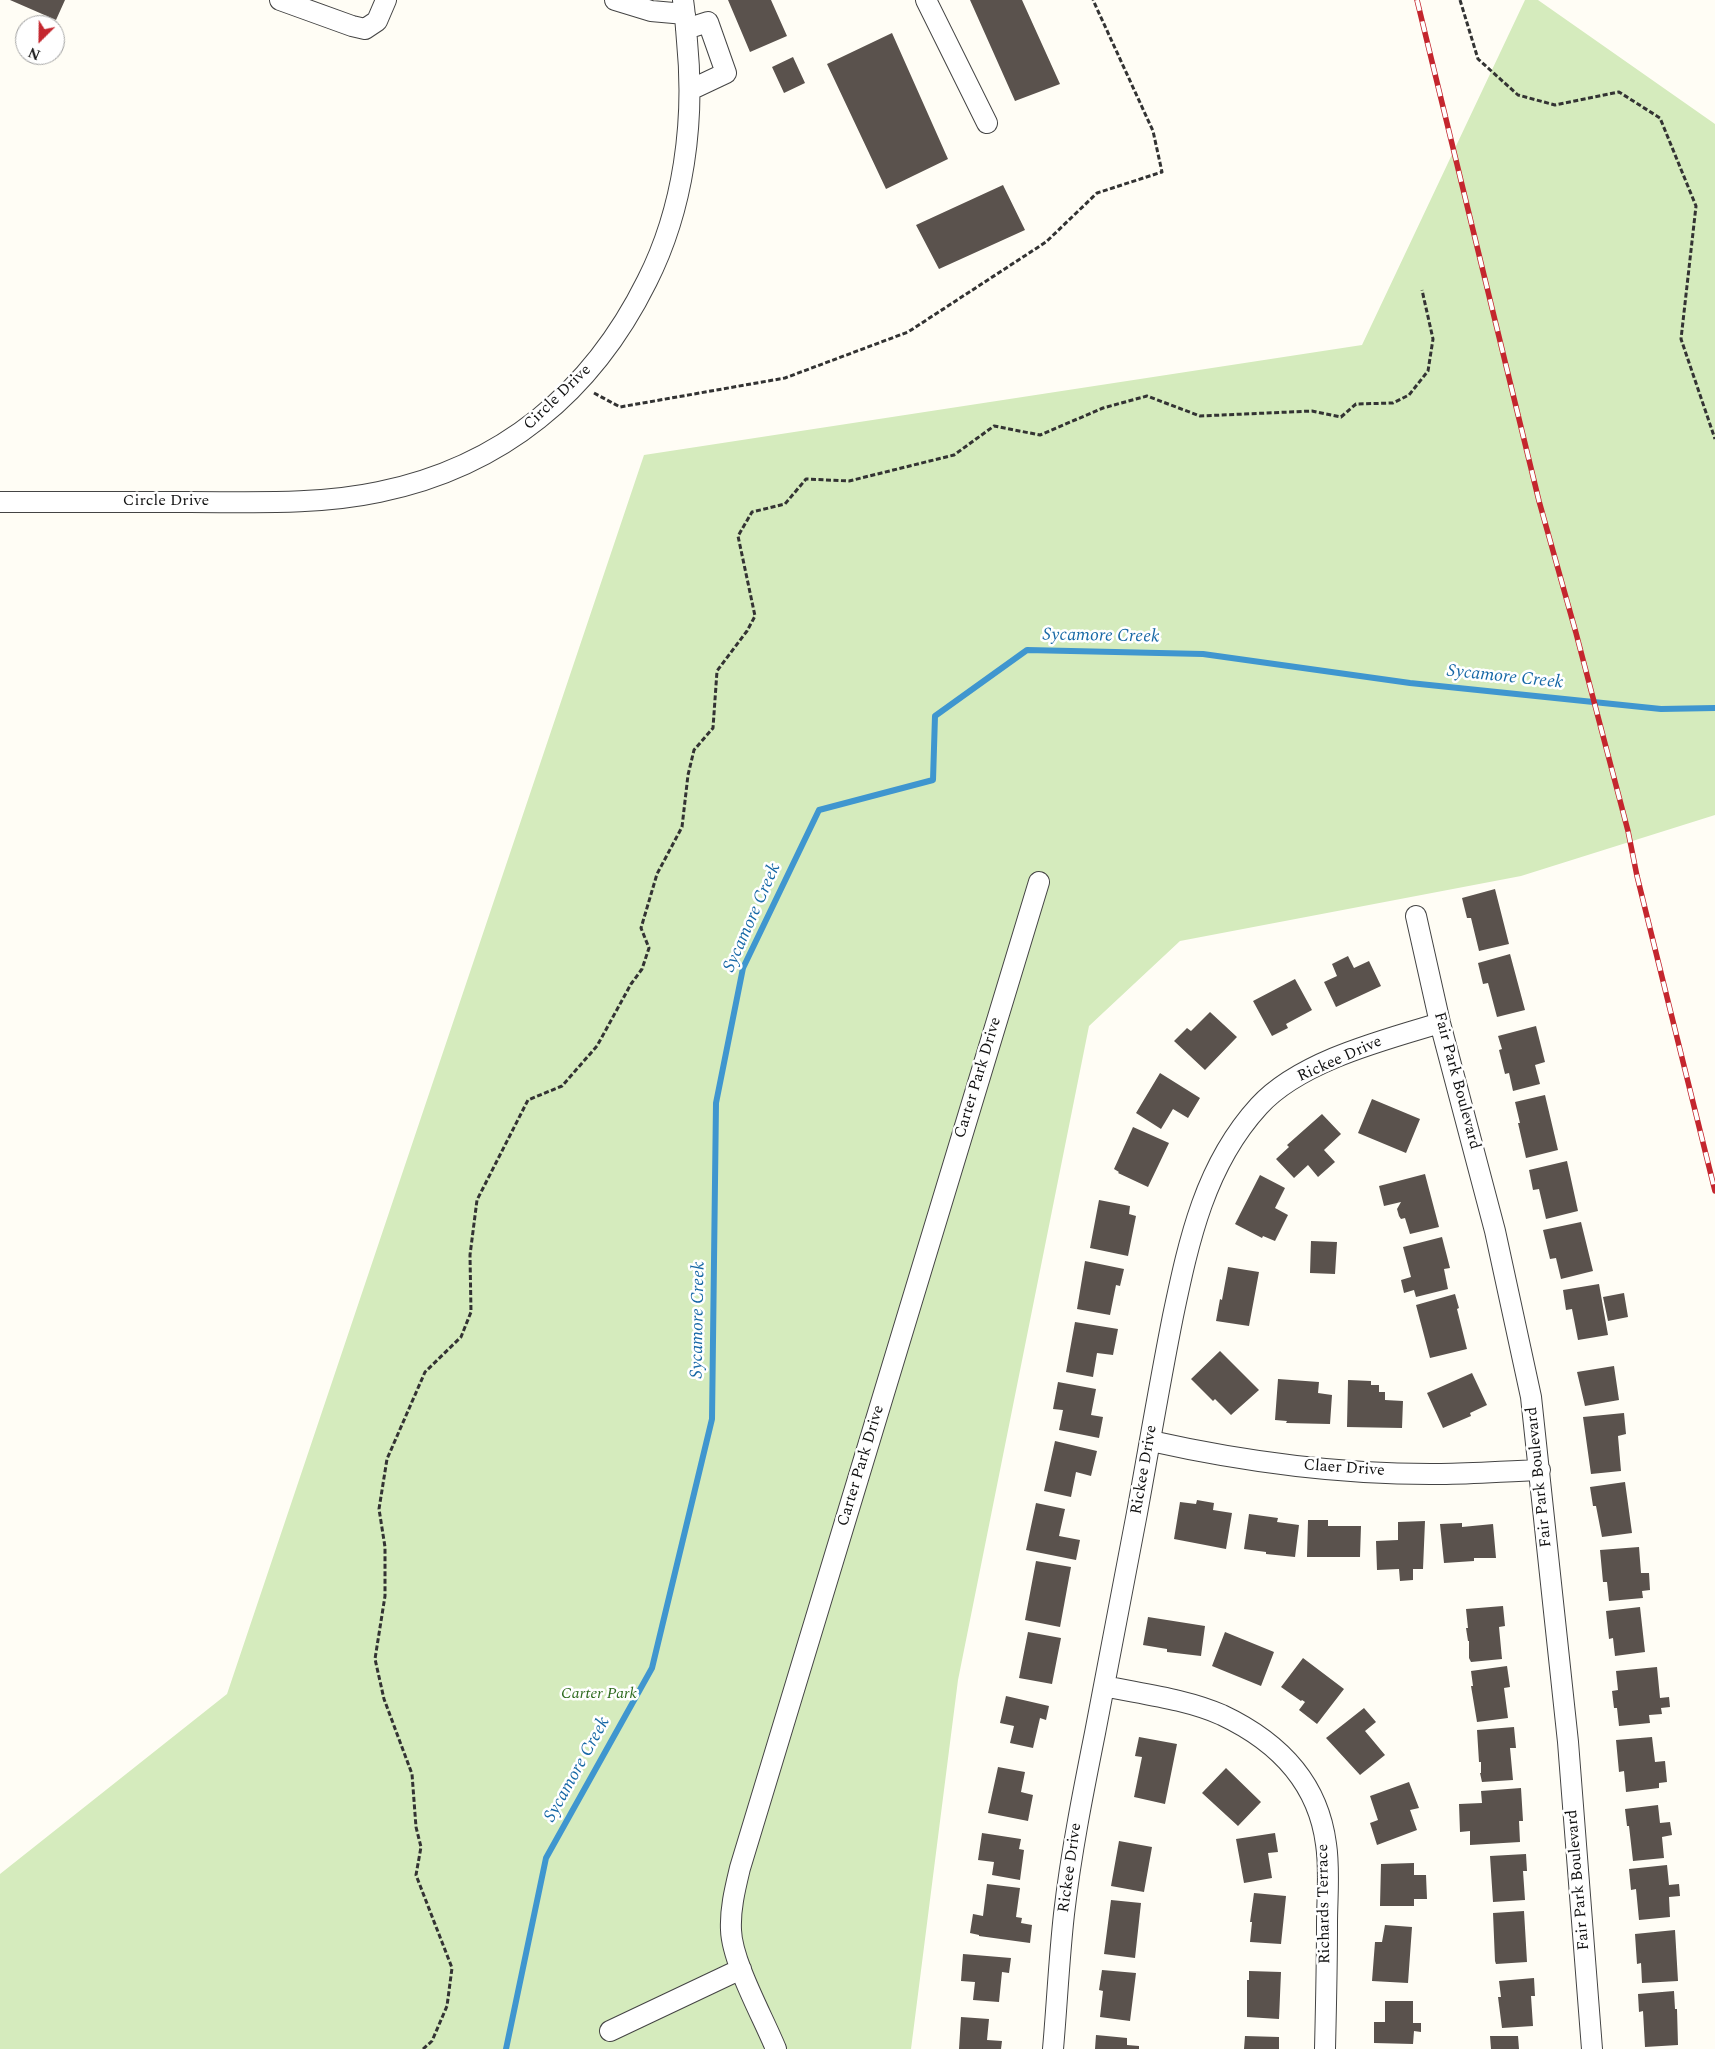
<!DOCTYPE html>
<html>
<head>
<meta charset="utf-8">
<style>
  body { margin:0 }
  #map { position:relative; width:1715px; height:2049px; overflow:hidden; background:#fffdf5; font-family:Spectral,serif }
  canvas { display:block }
  .north { position:absolute; left:15px; top:15px; width:50px; height:50px; box-sizing:border-box; background:#fff; border:1px solid #a0a0a0; border-radius:50%; rotate:203deg; font-size:14px; font-weight:700; line-height:20px; text-align:center; color:#111 }
  .north::after { content:''; display:block; margin:auto; width:18px; height:22px; background:#c4262e; clip-path:polygon(50% 0,100% 100%,50% 72%,0 100%) }
</style>
</head>
<body>
<div id="map">
<canvas width="1715" height="2049"></canvas>
<div class="north">N</div>
</div>
<script>
const ctx = document.querySelector('canvas').getContext('2d');
ctx.lineJoin = 'round';
function paint(path, color) { ctx.fillStyle = color; ctx.fill(path, 'evenodd'); }
function stroke(path, color, width, dash) { ctx.strokeStyle = color; ctx.lineWidth = width; ctx.lineCap = dash ? 'butt' : 'round'; ctx.setLineDash(dash || []); ctx.stroke(path); }
function write(font, color, halo, rows, align = 'center') {
  ctx.font = font + ' Spectral,serif'; ctx.lineWidth = 5; ctx.setLineDash([]); ctx.textBaseline = 'middle'; ctx.strokeStyle = halo; ctx.fillStyle = color; for (const [text, x, y, turn = 0] of rows) {
    ctx.save(); ctx.translate(x, y); ctx.rotate((+turn || 0) * Math.PI / 180); ctx.textAlign = isNaN(turn) ? turn : align; if (halo) ctx.strokeText(text, 0, 0); ctx.fillText(text, 0, 0); ctx.restore();
  }
}
paint(new Path2D(`
  M1525 0H1538L1715 124V815L1521 876 1180 941 1089 1026 958 1680 911 2049H0V1874L227 1694 644 455 1362 345Z`), '#d5ebbd');
stroke(new Path2D(`
  M506 2049 546 1858 652 1668 712 1419 716 1103 743 968 819 810 933 780 935 716 1027 650 1203 654 1410 683 1661 709 1715 708`), '#3f96cf', 6);
paint(new Path2D(`
  M10 0H65L56 20Z
  M728 0H771L787 36 750 52Z
  M970 0H1022L1060 84 1015 101Z
  M892 33 948 159 886 189 827 64Z
  M793 57 805 83 784 93 772 67Z
  M1003 185 1025 230 939 269 916 225Z
  M1495 889 1509 944 1479 951 1471 918H1467L1462 898Z
  M1510 954 1525 1010 1497 1017 1488 983 1483 984 1478 963Z
  M1348 956 1354 968 1369 961 1381 986 1336 1007 1324 982 1337 976 1332 964Z
  M1295 979 1312 1010 1286 1024 1288 1028 1272 1036 1253 1001Z
  M1210 1012 1237 1037 1205 1070 1174 1041 1187 1028 1191 1031Z
  M1536 1026 1545 1062 1535 1065 1540 1084 1513 1091 1509 1073 1505 1074 1499 1050 1502 1049 1498 1036Z
  M1160 1073 1200 1098 1188 1118 1173 1109 1161 1129 1136 1113Z
  M1545 1095 1558 1150 1526 1158 1518 1123H1520L1515 1102Z
  M1372 1099 1420 1119 1406 1153 1358 1133Z
  M1322 1114 1341 1134 1324 1150 1335 1162 1318 1177 1308 1165 1294 1178 1276 1159 1289 1147 1287 1145Z
  M1133 1127 1169 1143 1148 1187 1118 1173 1119 1172 1114 1169Z
  M1567 1161 1578 1211 1546 1219 1539 1189 1533 1190 1529 1170Z
  M1425 1174 1439 1227 1410 1234 1405 1218 1401 1219 1399 1216 1397 1209 1401 1202 1384 1206 1379 1186Z
  M1260 1175 1285 1188 1275 1208 1288 1215 1275 1241 1263 1236 1262 1238 1235 1224Z
  M1099 1200 1130 1206 1129 1214 1136 1216 1128 1256 1090 1248Z
  M1581 1222 1593 1271 1561 1279 1556 1258 1550 1259 1543 1230Z
  M1442 1237 1450 1268 1444 1269 1448 1289 1416 1297 1414 1290 1404 1293 1401 1280 1411 1277 1403 1247Z
  M1311 1241 1337 1242 1335 1274 1310 1273Z
  M1085 1261 1124 1269 1120 1286 1116 1285 1110 1315 1077 1309Z
  M1228 1267 1259 1272 1249 1326 1216 1321 1220 1299 1222 1300Z
  M1599 1284 1608 1335 1578 1340 1572 1309 1566 1310 1563 1290Z
  M1624 1293 1628 1317 1608 1321 1603 1297Z
  M1455 1294 1459 1308 1457 1309 1467 1349 1430 1358 1416 1305Z
  M1075 1322 1118 1329 1113 1355 1097 1353 1093 1377 1066 1372Z
  M1220 1351 1259 1390 1231 1415 1215 1399 1213 1401 1191 1379Z
  M1614 1366 1619 1400 1585 1406 1577 1372Z
  M1472 1373 1487 1405 1470 1413 1471 1416 1443 1428 1427 1393Z
  M1278 1379 1319 1382 1318 1393 1332 1395 1330 1424 1286 1423 1287 1421 1275 1420Z
  M1348 1380 1371 1381V1385H1379V1392H1385V1400L1403 1401 1402 1428 1347 1427Z
  M1058 1382 1096 1389 1091 1415 1103 1417 1099 1438 1059 1430 1063 1410 1053 1409Z
  M1624 1413 1626 1434 1618 1436 1621 1471 1591 1474 1583 1417Z
  M1055 1441 1097 1451 1091 1476 1076 1472 1071 1497 1044 1491Z
  M1625 1482 1632 1533 1602 1537 1596 1506H1593L1590 1487Z
  M1197 1500 1214 1503 1213 1510 1232 1513 1226 1549 1174 1539 1180 1502 1196 1504Z
  M1036 1503 1065 1509 1059 1536 1080 1540 1076 1560 1026 1550Z
  M1249 1514 1278 1518 1277 1522 1299 1525 1295 1557 1266 1554V1552L1244 1549Z
  M1308 1520H1328V1526H1361L1360 1557H1307Z
  M1425 1521 1423 1569H1413V1580L1400 1581 1399 1569 1377 1570 1376 1541 1398 1540V1522Z
  M1462 1523V1527L1493 1524 1496 1558H1474V1561L1444 1563 1440 1524Z
  M1639 1547 1641 1573H1649L1650 1590 1642 1591 1643 1598 1609 1601 1607 1582H1603L1600 1550Z
  M1036 1561 1071 1567 1060 1627 1025 1620Z
  M1503 1606 1505 1626 1499 1627 1502 1659 1471 1662 1469 1658V1641H1468L1466 1628H1468L1466 1609Z
  M1640 1607 1645 1652 1615 1656 1613 1638 1609 1639 1606 1611Z
  M1148 1617 1205 1626 1201 1656 1167 1652V1649L1143 1645Z
  M1028 1632 1061 1638 1052 1684 1019 1678Z
  M1225 1632 1274 1652 1261 1686 1212 1666Z
  M1303 1658 1344 1689 1317 1724 1299 1710 1305 1702 1302 1700 1301 1701 1281 1687Z
  M1507 1666 1510 1687 1504 1688 1508 1718 1477 1722 1471 1686H1473L1471 1671Z
  M1657 1667 1660 1698 1669 1697 1670 1707 1661 1708 1662 1714 1649 1715 1650 1723 1619 1726 1617 1708H1614L1612 1691 1618 1690 1616 1671Z
  M1006 1696 1049 1706 1046 1720 1040 1718 1033 1748 1010 1743 1014 1726 1000 1723Z
  M1364 1708 1376 1722 1365 1731 1385 1755 1360 1775 1326 1738Z
  M1514 1727 1516 1748H1510L1513 1780 1482 1782 1480 1773H1481V1762H1479L1477 1730Z
  M1139 1737 1177 1744 1165 1804 1134 1797 1142 1757 1135 1756Z
  M1652 1737 1655 1762 1665 1761 1667 1782 1659 1783V1788L1626 1792 1624 1771 1619 1772 1616 1740Z
  M998 1767 1025 1772 1021 1792 1033 1795 1028 1821 988 1813Z
  M1226 1768 1261 1802 1238 1826 1202 1793Z
  M1409 1782 1419 1808 1410 1810 1417 1830 1377 1845 1370 1823 1378 1820 1370 1796Z
  M1521 1788 1523 1821H1519L1520 1842 1470 1845V1831L1460 1832 1459 1804 1482 1803 1481 1791Z
  M1658 1805 1660 1823 1670 1822 1672 1835 1662 1837 1664 1858 1633 1861 1629 1826H1627L1625 1809Z
  M982 1833 1021 1839 1019 1849 1024 1850 1020 1880 992 1875 994 1862 978 1860Z
  M1275 1833 1278 1852 1268 1853 1272 1878 1244 1883 1236 1839Z
  M1119 1841 1152 1847 1144 1892 1111 1886Z
  M1526 1854 1527 1871H1523L1525 1900 1493 1902 1490 1856Z
  M1414 1863V1875H1426L1427 1899H1414V1906H1380L1381 1864Z
  M1667 1865 1669 1885 1679 1884 1680 1896 1669 1897 1670 1917 1639 1920 1636 1889 1631 1890 1629 1869Z
  M987 1884 1020 1888 1016 1917 1022 1918 1021 1923 1032 1925 1030 1943 979 1936V1935L970 1933 973 1914 983 1916Z
  M1254 1893 1286 1896 1281 1944 1250 1942 1252 1922H1250Z
  M1111 1900 1141 1903 1135 1958 1104 1954Z
  M1524 1911 1527 1962 1496 1964 1495 1961 1493 1913Z
  M1385 1925 1412 1927 1408 1983 1372 1981 1375 1942H1382Z
  M1675 1930 1678 1981 1642 1983 1641 1963 1637 1964 1635 1934Z
  M963 1954 1011 1958 1009 1973 1002 1972 999 2002 973 2000 975 1982 961 1981Z
  M1102 1970 1136 1973 1130 2021 1100 2017 1103 1991 1099 1990Z
  M1249 1971 1281 1972 1279 2019 1247 2017V1980H1249Z
  M1534 1978 1535 1996H1531L1533 2026 1502 2028 1498 1997H1501L1499 1981Z
  M1674 1991 1675 2009H1677L1678 2045 1645 2047 1643 2011 1639 2012 1638 1994Z
  M1385 2001H1413V2023H1421V2032L1414 2031 1413 2044 1374 2043V2022H1385Z
  M961 2017 989 2019 987 2040 1002 2041 1001 2049H959Z
  M1096 2035 1127 2038V2045L1139 2046V2049H1095Z
  M1245 2036 1279 2037V2049H1244Z
  M1490 2036H1518L1519 2049H1491Z`), '#5a524d');
const minor = new Path2D(`
  M280 0 352 26 365 29 377 21 386 0
  M615 0 651 11 685 14
  M926 0 987 123
  M686 29 708 22 726 73 690 90
  M0 502C63 502 127 502 190 502 253 502 318 505 379 492 502 467 592 392 647 281 684 208 695 121 687 41 686 27 685 13 683 0
  M1416 916 1440 1023 1495 1231 1531 1397 1568 1742 1592 2049
  M1151 1441C1245 1462 1344 1475 1441 1474 1474 1474 1507 1471 1540 1470
  M1104 1686C1142 1694 1186 1699 1222 1715 1277 1741 1318 1782 1326 1844 1330 1870 1327 1898 1327 1924 1327 1966 1326 2007 1325 2049
  M610 2031 741 1969
  M776 2049C763 2017 732 1962 731 1930 730 1909 735 1889 740 1868L1039 882
  M1053 2049C1057 2004 1059 1959 1064 1914 1071 1853 1083 1793 1095 1733 1109 1660 1123 1587 1137 1513 1149 1447 1160 1381 1173 1316 1189 1240 1205 1165 1259 1106 1300 1061 1384 1040 1440 1023`);
stroke(minor, '#444', 22);
stroke(new Path2D(`
  M1460 0 1478 59 1518 95 1555 105 1619 92 1660 118 1696 206 1681 339 1715 439
  M594 393 620 407 785 378 908 332 1046 242 1097 193 1162 172 1153 131 1093 0
  M423 2049 432 2041 447 2006 452 1968 416 1875 421 1847 416 1827 412 1774 384 1699 375 1659 385 1596V1547L379 1509 387 1459 425 1372 461 1337 471 1312 470 1255 477 1200 528 1100 562 1086 597 1046 631 984 642 969 649 948 641 928 657 874 682 827 688 775 694 750 713 728 717 671 747 631 755 616 738 536 752 512 785 504 806 479 849 481 954 455 994 426 1040 435 1103 408 1147 396 1200 416 1312 411 1341 417 1356 404 1393 403 1409 395 1428 371 1433 339 1422 290`), '#333', 3, [5, 2.5]);
stroke(minor, '#fff', 20);
const rail = new Path2D(`
  M1417 0 1539 501 1576 633 1628 831 1637 876 1715 1191`);
stroke(rail, '#c4262e', 5.5);
stroke(rail, '#fff', 4, [11]);
write('16px', '#111', '#fff', [
  ["Circle Drive",558,398,-44],
  ["Circle Drive",166,502],
  ["Rickee Drive",1340,1060,-24],
  ["Carter Park Drive",979,1078,-73],
  ["Fair Park Boulevard",1456,1081,75],
  ["Carter Park Drive",862,1466,-73],
  ["Claer Drive",1344,1469,4],
  ["Rickee Drive",1145,1470,-80],
  ["Fair Park Boulevard",1540,1477,-96],
  ["Rickee Drive",1071,1868,-82],
  ["Fair Park Boulevard",1579,1880,-95],
  ["Richards Terrace",1325,1904,-91]
]);
write('italic 16px', '#2f6b1f', '#fff', [
  ["Carter Park",599,1695]
]);
write('italic 18px', '#1768a6', '#fff', [
  ["Sycamore Creek",1101,637,1],
  ["Sycamore Creek",1505,678,6],
  ["Sycamore Creek",753,918,-66],
  ["Sycamore Creek",699,1320,-89],
  ["Sycamore Creek",578,1770,-61]
]);
</script>
</body>
</html>
